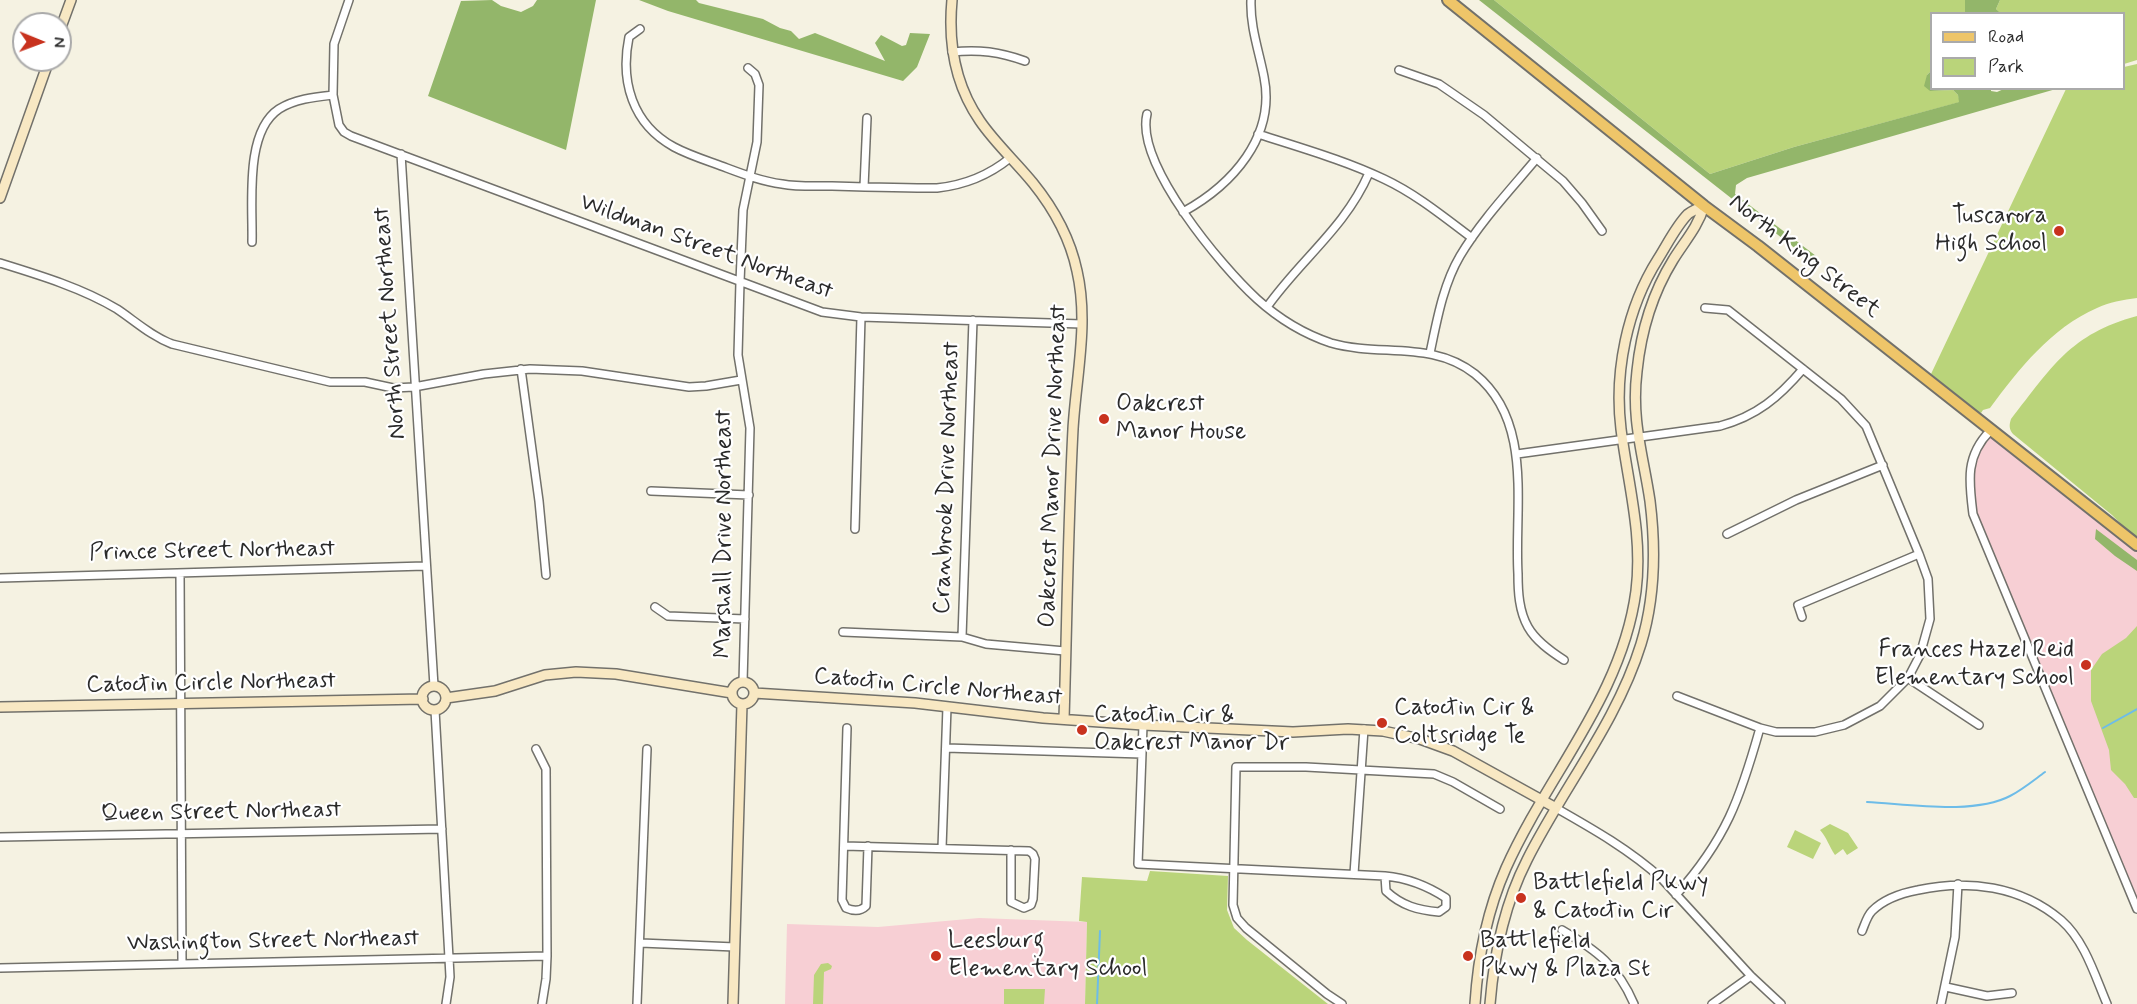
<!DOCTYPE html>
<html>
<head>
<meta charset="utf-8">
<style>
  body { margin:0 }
  #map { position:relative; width:2137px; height:1004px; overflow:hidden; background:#f5f2e2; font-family:Mynerve,sans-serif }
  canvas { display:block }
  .legend { position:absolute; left:1930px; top:12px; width:195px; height:78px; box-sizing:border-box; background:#fff; border:2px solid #aaa; margin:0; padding:8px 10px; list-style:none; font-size:18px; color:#2b2b2b }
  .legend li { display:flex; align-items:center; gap:12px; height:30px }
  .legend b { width:30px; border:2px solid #aaa }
  .north { position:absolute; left:12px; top:12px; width:60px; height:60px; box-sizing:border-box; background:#fff; border:2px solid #aaa; border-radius:50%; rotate:91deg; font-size:16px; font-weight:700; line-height:24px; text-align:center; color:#2b2b2b }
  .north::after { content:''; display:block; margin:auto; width:21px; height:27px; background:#c8321e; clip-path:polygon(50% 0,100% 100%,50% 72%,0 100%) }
</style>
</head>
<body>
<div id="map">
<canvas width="2137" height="1004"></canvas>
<ul class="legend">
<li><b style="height:8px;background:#eec569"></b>Road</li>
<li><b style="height:16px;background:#bad47a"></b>Park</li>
</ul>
<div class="north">N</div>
</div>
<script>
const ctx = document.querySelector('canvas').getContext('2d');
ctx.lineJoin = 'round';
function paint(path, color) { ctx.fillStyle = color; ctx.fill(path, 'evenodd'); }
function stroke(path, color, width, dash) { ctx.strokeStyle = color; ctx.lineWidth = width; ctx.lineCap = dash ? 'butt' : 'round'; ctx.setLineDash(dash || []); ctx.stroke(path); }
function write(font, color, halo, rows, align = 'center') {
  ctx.font = font + ' Mynerve,sans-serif'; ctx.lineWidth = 4.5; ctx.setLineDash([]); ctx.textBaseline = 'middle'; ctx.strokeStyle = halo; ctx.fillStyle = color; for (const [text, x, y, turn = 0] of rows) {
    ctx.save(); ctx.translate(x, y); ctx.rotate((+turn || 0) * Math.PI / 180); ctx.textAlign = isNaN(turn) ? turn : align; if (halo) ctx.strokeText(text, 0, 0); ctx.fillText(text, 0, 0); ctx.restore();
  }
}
paint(new Path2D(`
  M1990 431 2137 545V909L1973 514 1970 485 1980 441Z
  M979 918 1087 922 1085 1004H785L787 924 878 927Z`), '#f7cfd4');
paint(new Path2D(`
  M1494 0H1965V13L1932 14 1931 71 1927 75 1930 91 1953 90 1958 95 1960 102 1794 147 1710 174Z
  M2000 0H2137V60L2124 64V14H2000L1996 9Z
  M2137 64V298C2123 300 2109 302 2097 308 2051 328 2019 369 1990 408L1983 410 1981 413 1977 411 1931 374 2066 89 2124 88V67Z
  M2137 316V540L2112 515 2013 434C2009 429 2009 425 2011 419 2052 367 2070 334 2137 316Z
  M2137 626V798H2134L2125 784 2111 770 2109 750 2091 701V670L2102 654 2126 638Z
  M1830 824 1848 833 1858 848 1847 855 1843 849 1835 855C1829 846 1827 838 1820 830Z
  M1795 830 1821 843 1813 859 1787 847Z
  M1150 871 1228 876 1227 910 1234 928 1247 940 1328 1004H1085L1087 922 1079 921 1082 877 1147 881Z
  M821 964 828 963 832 966 831 969 824 972 823 1004H813L814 975Z
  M1004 989H1045L1044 1004H1004Z`), '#bad47a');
paint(new Path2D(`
  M492 0 501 6 521 12 533 6 537 0H596L566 150 428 96 461 1Z
  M639 0H696L699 3 763 19 780 28 791 31 799 39 815 33 885 61 875 43 881 35 902 46 906 45 910 33 930 34 917 67 903 81 668 11Z
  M1479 0H1494L1710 174 1794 147 1959 102 1958 95 1953 90 1930 91 1924 86 1927 75 1931 71 1932 88 1991 89V91L1997 92 2006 88 2056 89 1747 178 1736 185 1735 194 1816 256 1818 260 1815 264Z
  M1965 0H2000L1996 9 2000 13H1965Z
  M2096 529 2137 560V571L2115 556 2095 539Z`), '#93b66a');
stroke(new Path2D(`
  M2103 728 2137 709
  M1867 802C1908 804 1974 815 2010 796 2022 790 2034 780 2045 772
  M1097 1004 1100 931`), '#6dbce8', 2);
const street = new Path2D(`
  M349 0 334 44 333 95 339 125 344 132 351 136 822 312 861 317 1082 324
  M640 29 629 37C620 81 632 124 674 147 687 154 702 159 716 164 738 172 759 181 782 184 798 187 815 186 832 186 867 187 902 188 937 188 965 185 988 176 1010 158
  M952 52C979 49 1000 52 1025 61
  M1399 70 1439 84 1484 115 1563 181 1582 203 1602 231
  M1147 114C1135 164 1222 267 1257 299 1278 318 1304 334 1331 343 1380 357 1432 340 1475 374 1534 422 1514 507 1518 574 1518 592 1519 611 1528 627 1536 641 1550 651 1564 660
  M1258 134C1301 148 1344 160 1384 179 1416 194 1444 217 1472 238
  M401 154 434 686
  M864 187 867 118
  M1183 212C1232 185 1276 137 1264 77 1259 51 1250 27 1251 0
  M252 242C253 205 244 132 279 109 295 99 315 97 333 95
  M0 263C39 275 82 288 117 309 135 321 151 336 172 344L330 382H365L393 388 414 387 484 374 530 369 582 371 689 387 706 386 741 380
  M1267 307C1301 259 1345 228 1369 173
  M1430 353C1437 320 1443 285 1460 256 1480 222 1511 189 1537 158
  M521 369 539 501 546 575
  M1990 431C1965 456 1969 482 1973 514L2137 909
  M1517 454 1720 426C1757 416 1779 397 1803 369
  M651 491 749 495
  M855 529 861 317
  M1727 534 1796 500 1883 465
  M180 573 182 963
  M0 578 425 566
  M655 607 668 616 745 619
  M1802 617 1798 605 1919 554
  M843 632 962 637 986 644 1065 651
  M962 637 973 320
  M1908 678 1979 725
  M743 682 750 428 738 355 740 282 743 210 757 142 759 85 755 74 748 68
  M1677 696 1760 728 1776 732H1815L1844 725 1880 706 1908 678 1920 655 1930 619 1928 579 1919 554 1866 426 1841 399 1728 310 1705 308
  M435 710 449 958 450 977 446 1004
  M1143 725 1138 864 1385 876
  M847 728 842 900 846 908C853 911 860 912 866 906L868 846
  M946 748 1142 754
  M536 749 546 769 547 956 546 979 542 1004
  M1556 808C1593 829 1630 850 1662 879L1751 976 1781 1004
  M0 837 442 829
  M844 846 1029 851 1033 854 1035 859 1033 899 1031 905 1024 908 1011 902V850
  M942 848 947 707
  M1354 874 1364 729
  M1385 876C1408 878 1426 885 1446 898V907L1439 912C1418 910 1402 906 1386 891Z
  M1676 895C1726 839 1740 799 1760 728
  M1562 930C1596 950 1618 966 1634 1004
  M1862 931C1865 924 1867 916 1872 911 1884 899 1902 893 1918 890 1968 879 2021 886 2061 920 2085 941 2095 976 2107 1004
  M641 943 735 947
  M0 968 547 956
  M1946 987 1987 996 2012 993
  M637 1004 647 749
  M1342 1004 1327 994 1246 928 1237 918 1233 905 1236 767H1306L1434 774 1453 782 1500 809
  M1712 1004 1751 976
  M1941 1004 1955 937 1958 884`);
const secondary = new Path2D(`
  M952 0C948 43 955 85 980 121 995 143 1016 162 1033 183 1054 209 1070 238 1077 271 1089 323 1076 377 1073 429 1068 526 1067 622 1064 719
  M60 30 71 0
  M0 198 49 60
  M732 693a11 11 0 1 1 22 0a11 11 0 1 1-22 0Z
  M422 698a12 12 0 1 1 24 0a12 12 0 1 1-24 0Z
  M754 693 915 703 1043 718 1143 725 1293 732 1348 729 1383 731 1420 739 1453 751 1556 808
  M446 698 495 691 545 675 576 672 616 674 732 693
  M0 707 423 699
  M733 1004 742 704
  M1475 1004C1478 957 1487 911 1506 868 1548 774 1622 696 1636 591 1643 535 1628 484 1621 429 1614 372 1627 308 1658 259 1667 245 1676 226 1688 214 1692 211 1699 208 1704 206
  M1490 1004C1494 954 1504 905 1527 860 1563 788 1617 722 1641 644 1655 598 1656 549 1650 501 1643 454 1631 420 1637 371 1641 332 1652 294 1673 260 1684 242 1698 227 1704 206`);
const primary = new Path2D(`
  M1448 0 1704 206 1758 246 2137 545`);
stroke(street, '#72716b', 10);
stroke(secondary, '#72716b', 12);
stroke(primary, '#72716b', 14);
stroke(street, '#fff', 7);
stroke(secondary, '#f8e8c3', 9);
stroke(primary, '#eec569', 10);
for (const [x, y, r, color] of [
  [2059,231,6,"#c8321e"],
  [1104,419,6,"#c8321e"],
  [2086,665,6,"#c8321e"],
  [1382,723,6,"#c8321e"],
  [1082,730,6,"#c8321e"],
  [1521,898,6,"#c8321e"],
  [936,956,6,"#c8321e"],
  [1468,956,6,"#c8321e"]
]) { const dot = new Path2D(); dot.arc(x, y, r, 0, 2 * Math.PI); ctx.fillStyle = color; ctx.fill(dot); stroke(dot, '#fff', 2); }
write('24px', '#2b2b2b', '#fff', [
  ["Tuscarora",2047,217,"right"],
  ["High School",2047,245,"right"],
  ["Oakcrest",1116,405],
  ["Manor House",1116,433],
  ["Frances Hazel Reid",2074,651,"right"],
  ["Elementary School",2074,679,"right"],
  ["Catoctin Cir &",1394,709],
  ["Coltsridge Te",1394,737],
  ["Catoctin Cir &",1094,716],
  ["Oakcrest Manor Dr",1094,744],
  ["Battlefield Pkwy",1533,884],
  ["& Catoctin Cir",1533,912],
  ["Leesburg",948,942],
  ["Elementary School",948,970],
  ["Battlefield",1480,942],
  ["Pkwy & Plaza St",1480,970]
], 'left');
write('24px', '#2b2b2b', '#fff', [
  ["Wildman Street Northeast",706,248,20],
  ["North King Street",1804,257,38],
  ["North Street Northeast",391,323,-94],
  ["Oakcrest Manor Drive Northeast",1054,466,-88],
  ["Cranbrook Drive Northeast",948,478,-88],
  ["Marshall Drive Northeast",725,534,-90],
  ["Prince Street Northeast",212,552,-1],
  ["Catoctin Circle Northeast",211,684,-1],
  ["Catoctin Circle Northeast",938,688,5],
  ["Queen Street Northeast",221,813,-1],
  ["Washington Street Northeast",273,942,-1]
]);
</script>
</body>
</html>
